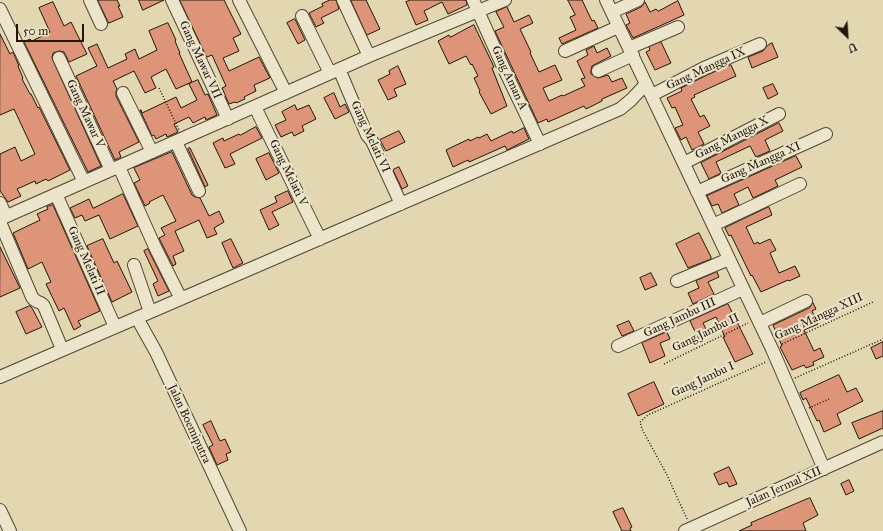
<!DOCTYPE html>
<html>
<head>
<meta charset="utf-8">
<style>
  body { margin:0 }
  #map { position:relative; width:883px; height:531px; overflow:hidden; background:#e2d7b1; font-family:"IM FELL Great Primer",serif }
  canvas { display:block }
  .north { position:absolute; left:827px; top:16px; width:40px; height:40px; -webkit-text-stroke:3px #ece5cc; paint-order:stroke; rotate:155deg; font-size:11px; font-weight:700; line-height:16px; text-align:center; color:#221608 }
  .north::after { content:''; display:block; margin:auto; width:14px; height:18px; background:#221608; clip-path:polygon(50% 0,100% 100%,50% 72%,0 100%) }
  .scale { position:absolute; left:16px; top:24px; width:68px; height:18px; box-sizing:border-box; border:2px solid #221608; border-top:0; padding-left:5px; font-size:12px; line-height:14px; white-space:nowrap; color:#221608; -webkit-text-stroke:3px #ece5cc; paint-order:stroke }
</style>
</head>
<body>
<div id="map">
<canvas width="883" height="531"></canvas>
<div class="north">U</div>
<div class="scale">50 m</div>
</div>
<script>
const ctx = document.querySelector('canvas').getContext('2d');
ctx.lineJoin = 'round';
function paint(path, color) { ctx.fillStyle = color; ctx.fill(path, 'evenodd'); }
function stroke(path, color, width, dash) { ctx.strokeStyle = color; ctx.lineWidth = width; ctx.lineCap = dash ? 'butt' : 'round'; ctx.setLineDash(dash || []); ctx.stroke(path); }
function write(font, color, halo, rows, align = 'center') {
  ctx.font = font + ' "IM FELL Great Primer",serif'; ctx.lineWidth = 4; ctx.setLineDash([]); ctx.textBaseline = 'middle'; ctx.strokeStyle = halo; ctx.fillStyle = color; for (const [text, x, y, turn = 0] of rows) {
    ctx.save(); ctx.translate(x, y); ctx.rotate((+turn || 0) * Math.PI / 180); ctx.textAlign = isNaN(turn) ? turn : align; if (halo) ctx.strokeText(text, 0, 0); ctx.fillText(text, 0, 0); ctx.restore();
  }
}
const building = new Path2D(`
  M98 0H117L120 6H118L123 17 109 23Z
  M139 0H164L143 10Z
  M180 0H224L241 34 233 38 239 51 223 58 229 71 259 57 270 78 254 85 256 91 244 97 245 99 236 103 235 102 229 104 222 88 226 86 212 55 207 57Z
  M330 0H336L339 9 321 18 324 23 316 27 309 13 323 6 322 4Z
  M351 0H366L380 29 367 35Z
  M411 0H466L467 5 448 14 442 2 424 11 428 20 416 25 406 2Z
  M568 0H582L592 21 594 20 598 28 562 44 559 38 576 30 570 17 575 15Z
  M678 1 684 15 633 38 626 25 630 23 626 14 641 7 645 2 650 12 656 9 658 11Z
  M53 2 64 26 71 22 87 54 69 62 64 52 59 51 53 53 52 58 101 166 88 172 24 42 30 39 32 41 50 32 39 8Z
  M507 7 514 22 529 15 533 23 520 29 531 52 530 53 539 72 555 65 562 80 543 88 549 101 562 95 563 96 585 86 581 79 585 78 577 61 588 55 586 50 594 46 597 53 607 48 611 56 592 66 591 70V74L598 78 608 75 612 82 622 78 627 88 602 99V101L586 109 584 106 548 122 547 119 538 123 495 31 504 27 496 12Z
  M295 19 305 40 298 44 287 23Z
  M168 23 176 40 175 41 180 53H179L192 82 176 89 166 69 151 77 156 88 145 93 134 71 113 81 117 89 116 92V96L139 142 119 152 121 157 115 160 76 76 97 66 88 48 97 44 108 68 127 59 125 54 135 49 139 59 157 50 149 31Z
  M474 25 494 67 492 68 507 106 491 114 479 92 480 91 474 78 478 76 472 64 471 65 466 56 449 64 438 41 449 35 450 37Z
  M0 34 10 54 13 52 19 66H18L23 78 22 79 30 94H31L38 108 39 107 70 170 48 181 46 179 36 184 35 181 17 189 21 196 8 202 0 191V154L15 147 21 161 35 154 14 109 0 115Z
  M661 42 671 63 655 70 646 52 650 50 649 47Z
  M772 43 778 57 752 68 748 57 763 51 767 46Z
  M731 65 736 76 694 95 695 97 691 99 700 117 704 115 710 126 698 132 704 144 692 150 686 137 681 140 675 128 683 125 675 107 672 108 667 98 682 91 681 88 707 75Z
  M398 66 406 84 394 89 397 96 388 100 378 80 390 74 389 71Z
  M198 80 205 95 208 94 217 115 206 120 205 117 193 123 189 117 174 124 178 132 167 137 166 134 156 139 154 135 152 136 140 110H141L142 113 176 97 181 108 197 100 189 84Z
  M773 84 778 94 768 99 763 88Z
  M334 93 340 107 345 104 349 112 335 119 324 98Z
  M295 105 297 110 309 105 316 119 302 126 304 131 294 136 292 132 281 137 275 125 286 120 282 112Z
  M779 123 783 131 765 140 770 151 756 157 750 146 716 162 721 173 709 179 701 163Z
  M256 127 262 138 230 154 235 164 225 168 213 143 223 138 224 141 239 134 240 135Z
  M524 128 529 139 507 150 505 146 469 162 468 160 453 167 446 150 469 139 470 141 478 137 479 138 487 134 491 141 512 131 513 133Z
  M399 131 405 142 386 151 380 140Z
  M190 148 208 185 205 187 188 149Z
  M172 152 192 195 195 197 200 198 209 216 219 211 224 222 214 228 217 234 207 238 199 220 175 231 184 251 173 256 176 264 173 266 159 238 165 235 161 228 176 221 163 195 149 202 150 203 145 206 134 183 140 180 134 168Z
  M269 153 279 173 266 180 256 159Z
  M796 156 802 167 775 180 778 186 753 198 748 187 734 194 739 205 722 213 718 204 712 206 707 196Z
  M399 167 408 186 402 189 393 170Z
  M288 191 293 202 272 212 279 225 269 230 260 210 277 202 275 197Z
  M123 194 138 226 110 239 99 215 85 221 82 215 75 218 70 208 89 199 93 208Z
  M53 205 100 311 78 321 81 326 74 330 64 308 59 311 46 284 51 282 42 262 28 269 13 233 40 220 37 214 48 209 47 207Z
  M769 207 772 215 746 227 754 244 758 242 759 244 770 239 776 250 770 253 779 273 795 266 800 276 789 281 788 280 761 292 752 275 751 276 731 235 729 236 725 228Z
  M699 233 711 257V259L688 268 676 244Z
  M103 239 114 263 117 261 132 292 112 302 87 246Z
  M231 239 243 263 233 268 222 243Z
  M0 247 20 288 0 297Z
  M148 249 169 291 158 296 153 284 158 281 144 251Z
  M717 272 719 277 708 282 714 294 693 304 688 293 699 288 696 281Z
  M651 273 657 285 645 290 640 278Z
  M813 303 816 309 812 311 818 324 804 330 814 351 820 348 824 357 813 362 814 365 806 368 804 365 792 370 780 347 782 346 773 325 809 308Z
  M728 304 753 354 735 362 723 337H725L716 317 703 323 709 335 699 340 690 321Z
  M30 306 32 308 42 327 26 334 16 312Z
  M629 321 634 331 622 336 617 326Z
  M667 332 670 339 660 343 665 356 650 363 642 343Z
  M883 342V356L876 359 871 348Z
  M839 375 847 392 856 388 863 401 837 414 841 424 824 432 819 420 817 421 806 398 803 400 800 393Z
  M654 382 664 404 638 416 628 394Z
  M883 411V428L859 439 852 423Z
  M211 421 220 441 225 439 231 452 226 454 228 460 217 465 209 447 213 445 203 425Z
  M729 467 737 484 729 487 727 482 719 485 714 474Z
  M849 480 854 491 846 495 841 484Z
  M810 498 818 515 803 523 806 531H739L752 525 751 523Z
  M623 508 632 527 630 528 631 531H622L613 512Z`);
paint(building, '#dd9478');
stroke(building, '#221608', 1);
const minor = new Path2D(`
  M90 0 101 24
  M172 0 228 119
  M239 0 286 93
  M343 0 369 56
  M473 0 505 71 540 144
  M606 0 772 349 824 469
  M0 9 84 182
  M612 12 638 0
  M302 16 330 73
  M629 48 678 27
  M565 51 618 27
  M59 58 111 170
  M339 69 367 135 372 141 401 204
  M598 71 633 55
  M123 93 152 152
  M652 95 704 68 760 44
  M255 107 320 239
  M176 142 199 191
  M684 163 779 114
  M119 167 155 247 181 299
  M697 192 826 134
  M56 194 115 327
  M0 203 6 216
  M0 219 369 56 505 0
  M0 222 32 297C35 303 41 301 44 306L62 349
  M713 225 800 184
  M134 265 150 312
  M677 281 729 259
  M137 318 156 352 240 531
  M760 323 806 301
  M618 346 743 289
  M0 377 620 109 631 100 646 84
  M0 510 10 531
  M685 531 883 442`);
stroke(minor, '#524632', 14);
stroke(new Path2D(`
  M159 88 179 130
  M782 344 873 302
  M664 364 748 323
  M795 378 883 339
  M809 408 829 399
  M687 519 667 475 642 429 640 422 648 415 766 362`), '#221608', 1.5, [1, 2]);
stroke(minor, '#ece5cc', 12);
write('12px', '#221608', '#ece5cc', [
  ["Gang Mawar VII",200,60,65],
  ["Gang Mangga IX",706,69,-25],
  ["Gang Aman A",509,78,65],
  ["Gang Mawar V",85,114,65],
  ["Gang Melati VI",370,137,65],
  ["Gang Mangga X",732,138,-27],
  ["Gang Mangga XI",761,163,-24],
  ["Gang Melati V",288,173,64],
  ["Gang Melati II",86,261,66],
  ["Gang Mangga XIII",819,317,-25],
  ["Gang Jambu III",680,318,-25],
  ["Gang Jambu II",706,333,-26],
  ["Gang Jambu I",703,380,-25],
  ["Jalan Boemiputra",189,424,65],
  ["Jalan Jermal XII",784,487,-24]
]);
</script>
</body>
</html>
